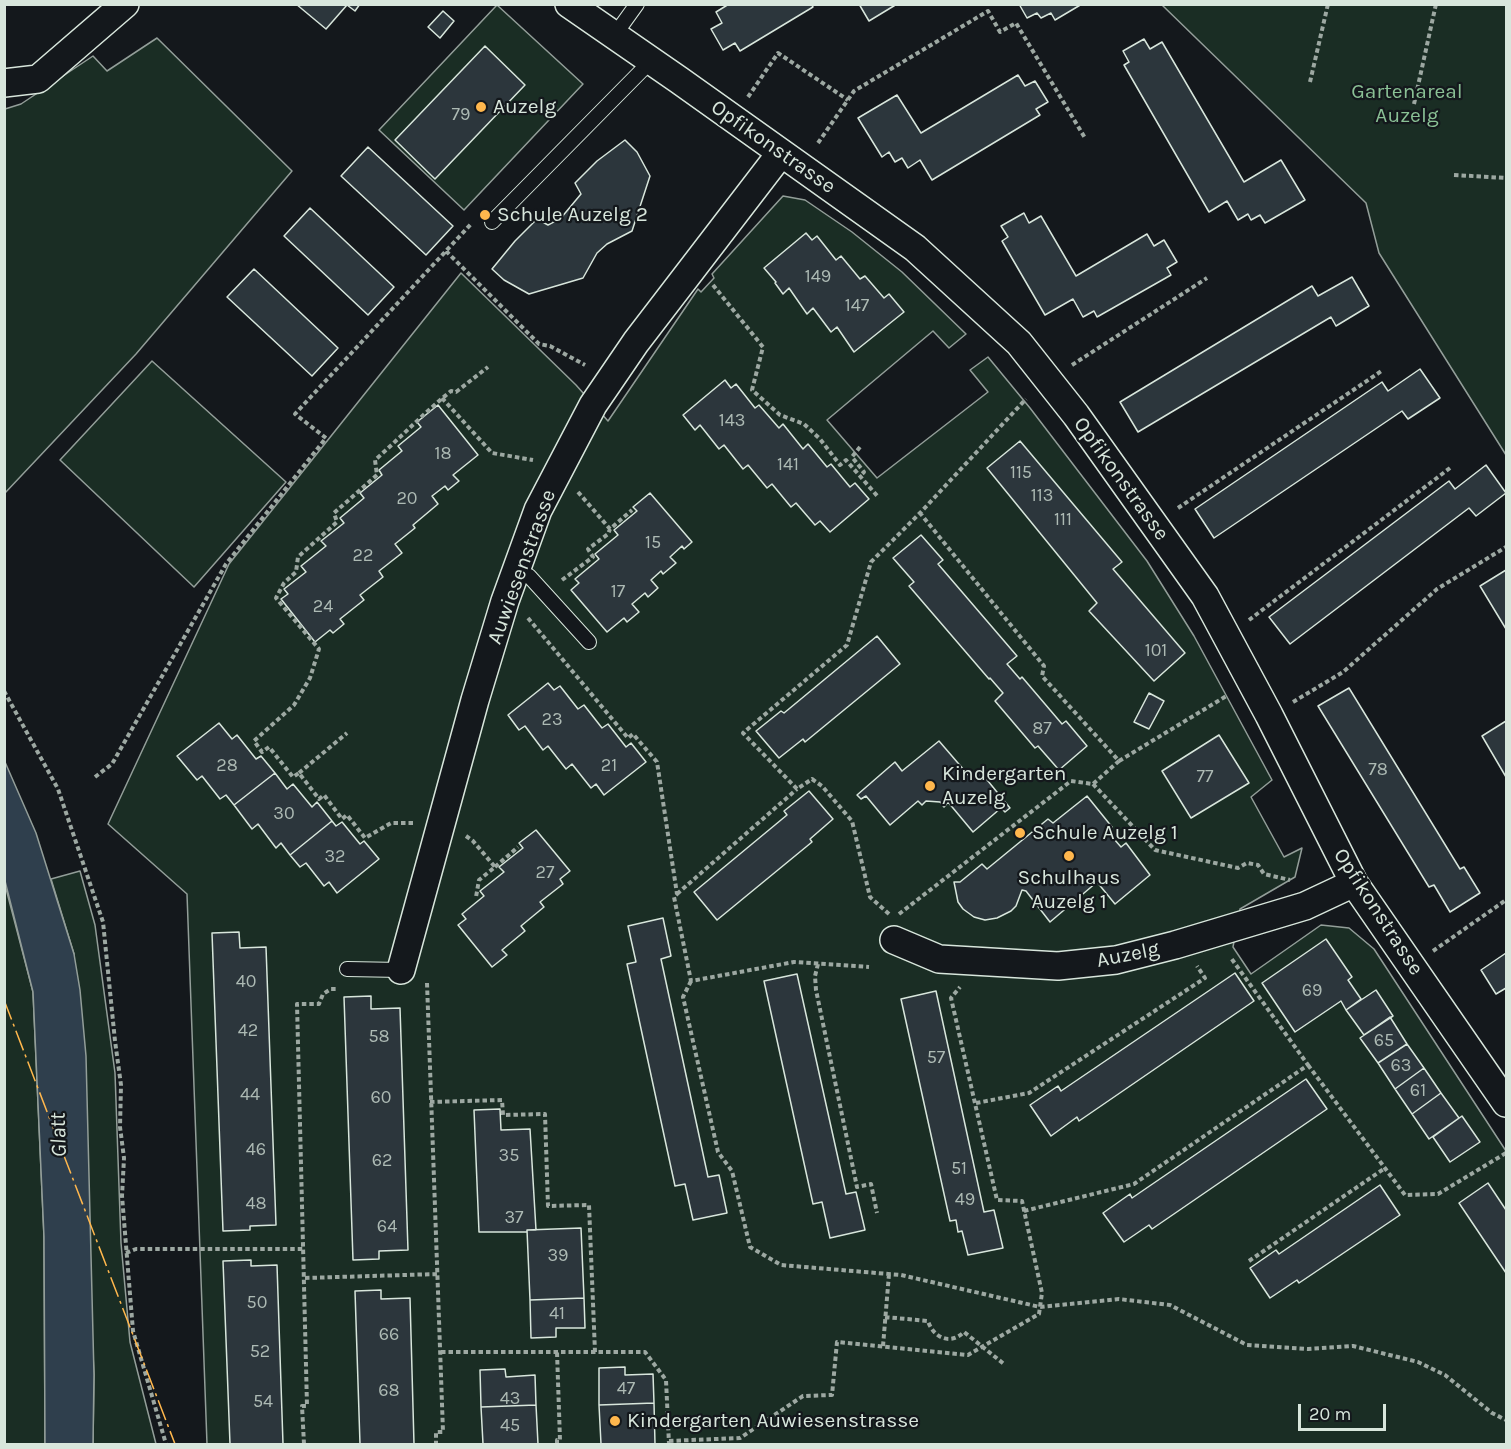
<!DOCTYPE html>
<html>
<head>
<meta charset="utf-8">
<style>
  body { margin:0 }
  #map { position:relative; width:1511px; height:1449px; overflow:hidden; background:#14181c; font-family:Karla,sans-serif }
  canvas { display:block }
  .frame { position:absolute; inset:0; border:6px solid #d8e6dc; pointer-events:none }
  .scale { position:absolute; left:1298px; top:1404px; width:88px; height:27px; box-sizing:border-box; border:3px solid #d8e6dc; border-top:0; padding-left:8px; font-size:18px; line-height:21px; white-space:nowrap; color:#d8e6dc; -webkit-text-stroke:4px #14181c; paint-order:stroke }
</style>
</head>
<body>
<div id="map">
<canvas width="1511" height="1449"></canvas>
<div class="frame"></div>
<div class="scale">20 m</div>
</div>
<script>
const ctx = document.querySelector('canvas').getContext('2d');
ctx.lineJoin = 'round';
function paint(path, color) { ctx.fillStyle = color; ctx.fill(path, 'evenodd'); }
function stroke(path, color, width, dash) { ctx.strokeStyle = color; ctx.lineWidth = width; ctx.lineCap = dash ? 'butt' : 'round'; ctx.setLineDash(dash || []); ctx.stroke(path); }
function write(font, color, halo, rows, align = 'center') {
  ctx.font = font + ' Karla,sans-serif'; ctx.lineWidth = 4.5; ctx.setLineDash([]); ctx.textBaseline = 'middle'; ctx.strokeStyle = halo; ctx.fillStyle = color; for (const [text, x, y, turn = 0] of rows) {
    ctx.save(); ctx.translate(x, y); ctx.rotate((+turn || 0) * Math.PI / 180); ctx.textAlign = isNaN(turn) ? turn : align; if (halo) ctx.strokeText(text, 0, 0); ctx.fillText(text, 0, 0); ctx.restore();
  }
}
const green = new Path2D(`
  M497 5 583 84 464 210 379 130Z
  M1162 5H1506V455L1379 253 1366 203Z
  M157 38 292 171 136 354 5 493V109L21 104 93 56 107 71Z
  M783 196 805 200 852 232 902 272 966 334 949 348 933 331 827 420 877 478 988 392 970 370 988 357 1030 408 1147 561 1194 636 1272 780 1251 797 1284 857 1302 848 1295 877 1240 909 1233 947 1251 974 1321 925 1349 928 1374 949 1506 1151V1444H207L187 894 108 824 229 564 461 273 576 385 608 421 698 289 701 292 714 278 712 274Z
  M152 361 286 482 194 587 60 460Z
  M80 871 95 925 115 1073 121 1243 130 1342 156 1444H93L94 1375 74 954 51 879Z
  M4 881 33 992 44 1237 45 1444H5Z`);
paint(green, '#1a2d24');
stroke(green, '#939e99', 1.5);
const water = new Path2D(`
  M5 762 36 833 74 954 80 990 86 1056 94 1375 93 1444H45L44 1237 33 992 5 881Z`);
paint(water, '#2f3f4d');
stroke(water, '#939e99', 1.5);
const building = new Path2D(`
  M296 4H360L355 11 347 5 326 29Z
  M729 4H811L813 7 740 51 735 43 723 50 711 29 722 23 716 12Z
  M859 4H897L869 21Z
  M1019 4H1082L1055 20 1051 13 1041 18 1037 13 1027 18Z
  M443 11 454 21 440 38 428 27Z
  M1144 39 1150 49 1162 42 1244 182 1281 160 1305 200 1265 223 1260 215 1251 220 1248 214 1238 220 1227 201 1209 212 1124 65 1129 62 1123 51Z
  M485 46 525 85 435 179 395 140Z
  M1018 75 1025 86 1035 81 1048 102 1036 109 1040 115 932 180 920 160 908 168 902 158 895 162 889 152 882 157 858 118 897 95 921 133Z
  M625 140 637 152 650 176 632 231 607 244 597 253 583 278 529 294 504 280 492 269 515 241 537 219 548 225 561 218 581 194 575 183 597 161Z
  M368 147 453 226 426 255 341 176Z
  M310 208 394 287 368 315 284 236Z
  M1024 213 1029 223 1041 216 1076 276 1147 234 1154 246 1164 240 1177 262 1167 268 1171 275 1097 317 1094 311 1083 317 1073 299 1045 315 1002 241 1008 237 1001 226Z
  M806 233 812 240 817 236 836 260 841 256 860 279 865 276 884 298 889 294 904 312 854 352 837 327 831 332 813 308 807 314 789 288 783 294 775 283 776 282 764 268Z
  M254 269 338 348 312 376 227 297Z
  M1352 277 1369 306 1336 326 1331 317 1138 432 1120 402 1312 286 1318 296Z
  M1420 369 1440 398 1408 419 1402 411 1214 538 1195 509 1382 382 1388 391Z
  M725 380 731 388 736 384 755 408 759 405 779 428 783 424 803 449 808 444 827 467 831 464 850 487 855 483 869 499 830 532 820 521 815 525 796 503 791 507 772 484 767 488 748 465 743 469 724 445 719 449 700 425 695 430 683 415Z
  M438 405 478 455 453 475 459 481 448 490 445 486 432 496 438 504 413 525 415 528 395 544 402 553 379 571 383 577 360 595 364 600 340 619 344 624 333 633 330 630 315 642 281 599 288 594 284 589 306 572 301 566 326 546 321 541 344 523 340 518 364 498 360 493 382 475 379 470 402 451 398 446 421 427 417 422Z
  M1020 441 1122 562 1113 569 1185 653 1154 681 1089 611 1097 603 987 468Z
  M1486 465 1506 493 1476 516 1469 508 1290 644 1269 617 1449 481 1455 489Z
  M650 493 692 542 684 549 682 546 670 557 676 563 663 574 661 571 651 580 658 588 648 597 645 593 632 604 639 612 627 622 624 618 607 632 571 590 579 583 575 579 599 559 595 554 618 535 614 530 637 511 633 507Z
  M921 535 943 560 938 564 1017 656 1007 664 1020 679 1022 677 1062 724 1066 721 1087 746 1059 770 1038 746 1035 748 995 701 1003 693 990 678 989 679 909 586 914 582 893 558Z
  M1506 570V629L1480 586Z
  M877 636 900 664 805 742 803 739 779 758 756 731 781 711 784 713Z
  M548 683 554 690 560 686 578 709 584 705 602 728 608 724 626 747 631 743 646 762 604 795 596 784 591 788 572 764 566 769 548 746 543 750 525 726 519 730 508 715Z
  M1349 688 1460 869 1464 867 1480 893 1450 912 1434 885 1429 887 1318 706Z
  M1149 693 1164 701 1149 729 1134 722Z
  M1506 721V777L1482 736Z
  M219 723 232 739 237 735 256 759 261 756 275 773 234 805 226 795 220 799 202 776 197 780 177 756Z
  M1219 735 1249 783 1191 818 1162 771Z
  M939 741 970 777 979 770 1010 808 1005 812 1001 808 973 832 948 802 944 807 940 802 926 801 922 805 918 801 890 825 866 796 861 799 857 795 895 762 902 771Z
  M275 773 287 789 293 784 312 807 317 802 332 821 290 855 281 843 276 848 258 824 252 829 234 805Z
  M809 791 833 819 810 839 812 842 717 920 694 892 787 815 784 811Z
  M1087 796 1112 827 1107 831 1121 847 1126 843 1150 875 1115 904 1097 882 1050 922 1026 891 1022 890 1016 906 1011 911 997 918 985 920 974 917 963 909 958 902 954 882H960L982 864 987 869 1048 819 1053 823Z
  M332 821 336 826 342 822 360 844 364 841 379 859 337 893 329 882 324 886 306 863 300 867 290 855Z
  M536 830 570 871 560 879 563 884 540 902 544 907 521 926 525 931 502 950 507 955 492 967 458 925 466 919 462 914 484 896 480 891 504 872 499 867 523 848 519 843Z
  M663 918 671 956 661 959 708 1177 719 1175 727 1213 693 1220 685 1184 675 1186 627 964 636 962 628 926Z
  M239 932 240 948 266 947 276 1225 250 1226V1230L223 1231 212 933Z
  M1326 939 1352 977 1348 980 1361 999 1346 1010 1341 1001 1295 1032 1262 983Z
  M1506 953V988L1496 994 1481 970Z
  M1235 973 1254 1001 1079 1121 1077 1117 1051 1136 1030 1105 1058 1086 1061 1091Z
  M797 974 846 1194 856 1192 865 1230 830 1238 822 1202 813 1204 764 981Z
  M1376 990 1393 1016 1364 1035 1346 1010Z
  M936 991 984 1212 994 1210 1003 1248 968 1255 962 1231 958 1232 956 1220 950 1221 901 999Z
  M371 996V1009L400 1008 408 1250 379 1251V1259L353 1260 344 997Z
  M1390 1017 1407 1044 1378 1063 1360 1038Z
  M1407 1044 1424 1068 1395 1089 1378 1063Z
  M1424 1068 1441 1093 1412 1114 1395 1089Z
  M1306 1079 1327 1109 1152 1229 1149 1225 1124 1242 1103 1213 1130 1194 1132 1198Z
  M1441 1093 1459 1118 1429 1139 1412 1114Z
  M500 1109 501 1130 530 1129 536 1230H527V1232H479L474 1110Z
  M1462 1116 1480 1142 1450 1162 1433 1137Z
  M1488 1183 1506 1210V1273L1459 1203Z
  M1380 1185 1400 1215 1299 1283 1297 1280 1270 1298 1250 1268 1276 1250 1279 1254Z
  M581 1228 584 1298 530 1300 527 1230Z
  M251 1260V1266L277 1265 283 1444H230L223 1261Z
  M381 1290V1299L410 1298 414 1444H360L355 1291Z
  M584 1298 585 1328H556V1337L531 1338 530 1300Z
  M625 1367V1375L653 1374 654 1403 599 1405V1368Z
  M505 1369 506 1377 535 1375 536 1405 481 1407 480 1370Z
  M654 1403 655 1444H601L599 1405Z
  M536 1405 538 1444H483L481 1407Z`);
paint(building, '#2c363c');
stroke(building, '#d8e6dc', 1.5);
const service = new Path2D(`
  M614 36 637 4
  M492 222 651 61
  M516 572 529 576 589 642
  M347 969 401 970`);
const minor = new Path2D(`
  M569 4 679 80 915 248 1019 343 1076 415 1205 596 1269 715 1354 883 1506 1103
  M4 83 38 79 125 4
  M894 940 939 959 1058 966 1116 960 1175 945 1305 906 1354 883
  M401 970 475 700 505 601 538 510 593 405 636 342 781 153`);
stroke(service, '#d8e6dc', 16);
stroke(minor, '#d8e6dc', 30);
stroke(new Path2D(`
  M1310 82 1328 4
  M748 97 778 53 848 100
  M1414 104 1436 4
  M818 143 854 91 988 11 1000 32 1016 23 1085 138
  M1454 175 1506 178
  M446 251 539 344 550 346 585 365
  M713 285 763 347 752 390 780 415 804 424 820 439 840 465 846 460 879 498
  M1072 365 1207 278
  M442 398 492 453 533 460
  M860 447 852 457 864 472 860 476
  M578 492 610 529 632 510
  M1178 508 1383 370
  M562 580 593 557 588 549 608 534 610 529
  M528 618 628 738 633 734 657 762 677 894 674 897 691 981 794 962 869 967
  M1249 620 1450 468
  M4 691 58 789 103 922 115 1041 121 1085 120 1127 124 1158 122 1196 133 1331 166 1444
  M1293 702 1343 672 1437 589 1506 547
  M1119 761 1228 695
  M299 773 347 733
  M95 777 112 764 226 564 326 438 295 414 471 224
  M1093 784 1155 850 1238 868 1247 863 1258 865 1264 874 1290 880
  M413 823H391L365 838 347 815 342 819 324 795 319 799 299 773 293 777 269 747 262 752 254 741 294 705 310 678 319 649 276 598 284 583 296 572 298 557 337 522 334 513 377 475 375 460C401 437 424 413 451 391L456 392 488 367
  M466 836 473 841 495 867 479 880 476 897
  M495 867 518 847
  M677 894 797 789
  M889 914 870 897 852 821 822 786 812 779 797 789 743 733 847 645 871 562 920 513 1026 399
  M899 914 1071 781 1093 784 1119 761 1042 676 1044 666 920 513
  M1433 951 1506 900
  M818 964 815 976 816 990 857 1187 871 1184 877 1213
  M691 981 683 997 718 1152 732 1171 750 1247 781 1265 901 1275 1040 1307 1119 1299 1170 1305 1247 1345 1308 1349 1353 1346 1418 1362 1445 1375 1492 1413 1506 1420
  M427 983 443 1432H436V1444
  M1308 1065 1405 1195 1438 1194 1506 1153
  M430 1102 502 1100 503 1115 545 1114 548 1206 589 1205 595 1352
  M976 1103 1029 1093 1205 978 1197 966
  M1024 1211 1134 1184 1308 1065 1231 958
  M126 1253 136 1249H304
  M1249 1261 1385 1168
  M305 1278 438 1274
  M885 1317 928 1321C933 1337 950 1346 964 1332L1004 1364
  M883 1346 889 1274
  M441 1352H645L666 1380 669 1444
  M669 1441 740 1438 803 1396 832 1395 837 1342 968 1355 1039 1314 1042 1293 1022 1201 997 1200 951 998 960 987
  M304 1444 302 1406H307L297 1004H319L323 994 331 989H338
  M557 1444V1440H560L557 1352`), '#9da8a2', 4, [4.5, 3]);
stroke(service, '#14181c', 14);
stroke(minor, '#14181c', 27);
stroke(new Path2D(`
  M4 1000 175 1444`), '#ffb74d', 1.5, [21, 4.5, 3, 4.5]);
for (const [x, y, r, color] of [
  [481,107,6,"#ffb74d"],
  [485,215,6,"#ffb74d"],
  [930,786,6,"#ffb74d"],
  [1020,833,6,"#ffb74d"],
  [1069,856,6,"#ffb74d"],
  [615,1421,6,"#ffb74d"]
]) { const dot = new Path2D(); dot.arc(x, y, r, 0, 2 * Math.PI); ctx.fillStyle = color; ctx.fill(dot); stroke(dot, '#14181c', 2); }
write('18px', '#adbab4', null, [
  ["79",461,115],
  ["149",818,277],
  ["147",857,306],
  ["143",732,421],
  ["18",443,454],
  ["141",788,465],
  ["115",1021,473],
  ["113",1042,496],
  ["20",407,499],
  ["111",1063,520],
  ["15",653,543],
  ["22",363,556],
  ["17",618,592],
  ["24",323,607],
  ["101",1156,651],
  ["23",552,720],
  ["87",1042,729],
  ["28",227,766],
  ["21",609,766],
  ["78",1378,770],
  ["77",1205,777],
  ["30",284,814],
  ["32",335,857],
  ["27",545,873],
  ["40",246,982],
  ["69",1312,991],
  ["42",248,1031],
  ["58",379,1037],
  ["65",1384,1041],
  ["57",936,1058],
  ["63",1401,1066],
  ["61",1418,1091],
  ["44",250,1095],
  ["60",381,1098],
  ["46",256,1150],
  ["35",509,1156],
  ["62",382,1161],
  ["51",959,1169],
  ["49",965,1200],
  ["48",256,1204],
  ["37",514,1218],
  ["64",387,1227],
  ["39",558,1256],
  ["50",257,1303],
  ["41",557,1314],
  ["66",389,1335],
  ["52",260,1352],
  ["47",626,1389],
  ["68",389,1391],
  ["43",510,1399],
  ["54",263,1402],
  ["45",510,1426]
]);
write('21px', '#8ac095', '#14181c', [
  ["Gartenareal",1407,92],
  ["Auzelg",1407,116]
]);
write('21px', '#d8e6dc', '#14181c', [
  ["Auzelg",493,107],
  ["Schule Auzelg 2",497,215],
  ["Kindergarten",942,774],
  ["Auzelg",942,798],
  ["Schule Auzelg 1",1032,833],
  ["Schulhaus",1069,878,"center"],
  ["Auzelg 1",1069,902,"center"],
  ["Kindergarten Auwiesenstrasse",627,1421]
], 'left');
write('21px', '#d8e6dc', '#14181c', [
  ["Opfikonstrasse",773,147,35],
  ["Opfikonstrasse",1121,479,54],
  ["Auwiesenstrasse",522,567,-70],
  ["Opfikonstrasse",1378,912,57],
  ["Auzelg",1128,955,-11]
]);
write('italic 22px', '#d8e6dc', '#14181c', [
  ["Glatt",59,1135,-92]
]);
</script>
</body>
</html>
